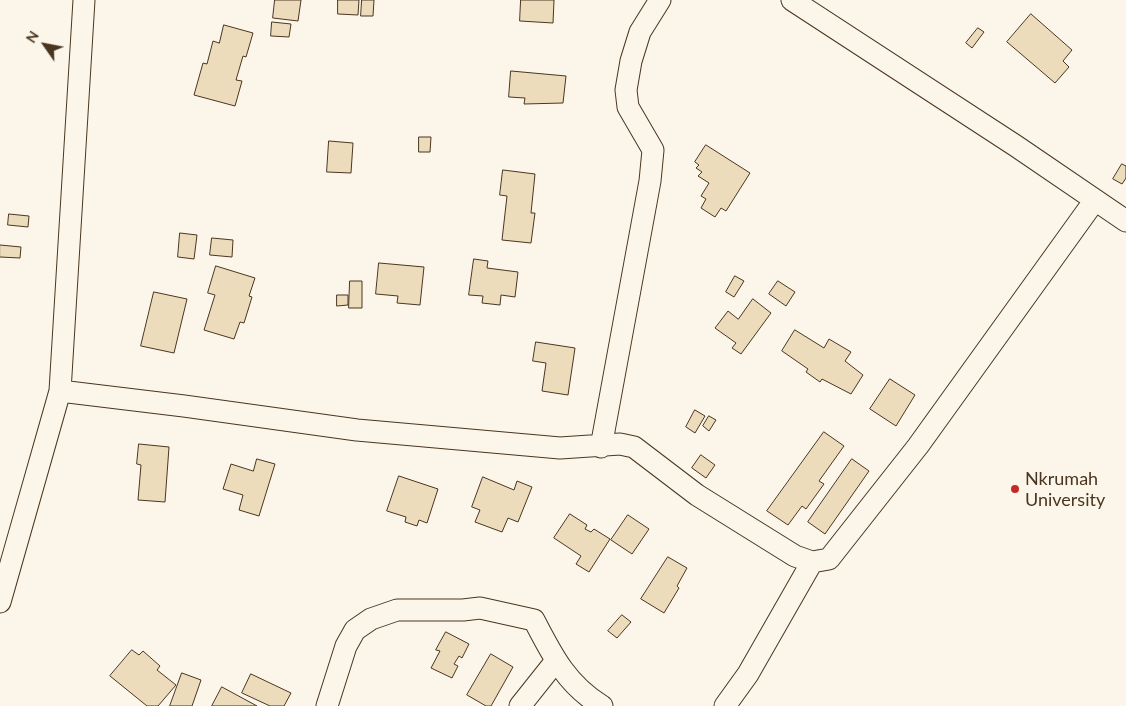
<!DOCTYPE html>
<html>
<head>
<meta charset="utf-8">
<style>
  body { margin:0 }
  #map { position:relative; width:1126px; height:706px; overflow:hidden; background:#fbf6e9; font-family:Lato,sans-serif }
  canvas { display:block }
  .north { position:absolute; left:20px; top:20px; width:50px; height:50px; -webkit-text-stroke:4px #fbf6e9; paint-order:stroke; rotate:303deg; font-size:14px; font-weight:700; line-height:20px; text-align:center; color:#4a3520 }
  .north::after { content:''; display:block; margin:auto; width:18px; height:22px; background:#4a3520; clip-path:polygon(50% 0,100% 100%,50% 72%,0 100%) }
</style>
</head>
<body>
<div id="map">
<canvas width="1126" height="706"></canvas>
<div class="north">N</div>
</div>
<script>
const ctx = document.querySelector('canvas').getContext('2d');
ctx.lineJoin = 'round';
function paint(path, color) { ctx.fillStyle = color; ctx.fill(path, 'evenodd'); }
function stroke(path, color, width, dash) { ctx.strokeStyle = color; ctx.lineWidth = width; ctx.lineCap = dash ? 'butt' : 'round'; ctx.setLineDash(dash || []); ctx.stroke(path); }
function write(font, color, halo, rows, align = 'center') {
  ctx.font = font + ' Lato,sans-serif'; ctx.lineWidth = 4; ctx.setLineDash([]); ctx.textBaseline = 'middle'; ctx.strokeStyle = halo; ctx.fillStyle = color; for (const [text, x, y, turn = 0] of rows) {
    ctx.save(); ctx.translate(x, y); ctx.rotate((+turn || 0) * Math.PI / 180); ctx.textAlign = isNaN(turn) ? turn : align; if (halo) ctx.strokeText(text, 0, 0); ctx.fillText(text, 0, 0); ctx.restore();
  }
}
const building = new Path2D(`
  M275 0H301L298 21 273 18Z
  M338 0H359L358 15 338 14Z
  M362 0H374L373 16H361Z
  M521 0H554L553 23 520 21Z
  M1031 14 1072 50 1063 61 1069 67 1055 83 1007 42Z
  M272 22 291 24 289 37 271 36Z
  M224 25 253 33 246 57 243 56 236 80 242 81 235 106 194 95 203 63 207 64 213 41 219 43Z
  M978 28 984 32 972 48 966 43Z
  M511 71 566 76 563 103 524 104 525 98 509 97Z
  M419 137H431L430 152H419Z
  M329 141 353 143 351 173 327 172Z
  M706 145 750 173 726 211 721 208 715 217 701 208 706 199 701 196 709 183 698 176 702 172 696 168 699 165 695 162Z
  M1122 164 1126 166V178L1122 184 1113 179Z
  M503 170 535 174 531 213H535L531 243 502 240 507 196 500 195Z
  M9 214 29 216 28 227 8 225Z
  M180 233 197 235 194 259 178 257Z
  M212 238 233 240 232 257 210 255Z
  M0 245 21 247 20 258 0 257Z
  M474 259 488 261 487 268 518 272 515 297 501 295 500 305 482 303 483 296 469 295Z
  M379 263 424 267 420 305 397 303 398 296 376 294Z
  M216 266 255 278 249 296 252 297 244 323 240 322 234 339 204 330 215 295 208 293Z
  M735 276 744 281 734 297 726 292Z
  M350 281H362V308H349Z
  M778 281 795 292 786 306 769 294Z
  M154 292 187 299 174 353 141 346Z
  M337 295H348V305L337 306Z
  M753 299 771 313 741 354 732 348 736 343 715 328 728 311 738 319Z
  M795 330 824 348 829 339 851 352 845 361 863 375 851 394 822 379 820 382 806 372 808 369 782 351Z
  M536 342 575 348 568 395 542 391 546 363 533 361Z
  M890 379 915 395 896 426 870 409Z
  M695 410 705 416 695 433 686 427Z
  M709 416 716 420 709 431 703 426Z
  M824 432 844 446 819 481 824 484 806 509 802 506 788 525 767 511Z
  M139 444 169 447 165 502 138 500 141 465 137 464Z
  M701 455 715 465 706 478 692 468Z
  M257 459 275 464 259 516 239 510 243 495 223 489 231 464 253 471Z
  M852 459 869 471 825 534 808 522Z
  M399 476 438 489 427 523 419 520 417 526 405 522 406 517 387 511Z
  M483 477 514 490 517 481 532 487 518 522 508 518 502 532 475 522 480 510 472 507Z
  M570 514 587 525 585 529 591 532 594 529 610 539 589 572 576 564 581 556 554 538Z
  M628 515 649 529 632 554 611 540Z
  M668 557 687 568 677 586 679 588 664 613 641 599Z
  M622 615 631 622 617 638 608 631Z
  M446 632 469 644 462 658 459 656 454 664 458 666 452 678 431 668 440 651 436 650Z
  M132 650 139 655 143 651 160 666 157 670 176 685 158 706H147L110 676Z
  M491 654 513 667 491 706H486L467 695Z
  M182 673 201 680 192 706H170Z
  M251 674 291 693 284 706H270L242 693Z
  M222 687 257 706H212Z`);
paint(building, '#ecdcbc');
stroke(building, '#4a3520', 1);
const minor = new Path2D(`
  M792 0 1016 146 1126 221
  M60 391 184 406 357 430 560 448 620 444 634 447 697 495 795 556 812 562 829 559 918 446 1095 200
  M601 447 650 181 653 150 628 107 626 90 631 61 640 32 660 0
  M0 602 60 391 84 0
  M327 706 346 646 355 630 371 619 397 610H463L480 608 534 620C552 655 567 685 602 706
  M520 706 555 662
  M725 706 748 674 812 562`);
stroke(minor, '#4a3520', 23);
stroke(minor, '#fbf6e9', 21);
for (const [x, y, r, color] of [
  [1015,489,5,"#c62828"]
]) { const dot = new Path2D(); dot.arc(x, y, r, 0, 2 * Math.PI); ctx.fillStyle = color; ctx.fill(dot); stroke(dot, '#fbf6e9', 2); }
write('18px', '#4a3520', '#fbf6e9', [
  ["Nkrumah",1025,479],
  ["University",1025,500]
], 'left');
</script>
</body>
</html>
